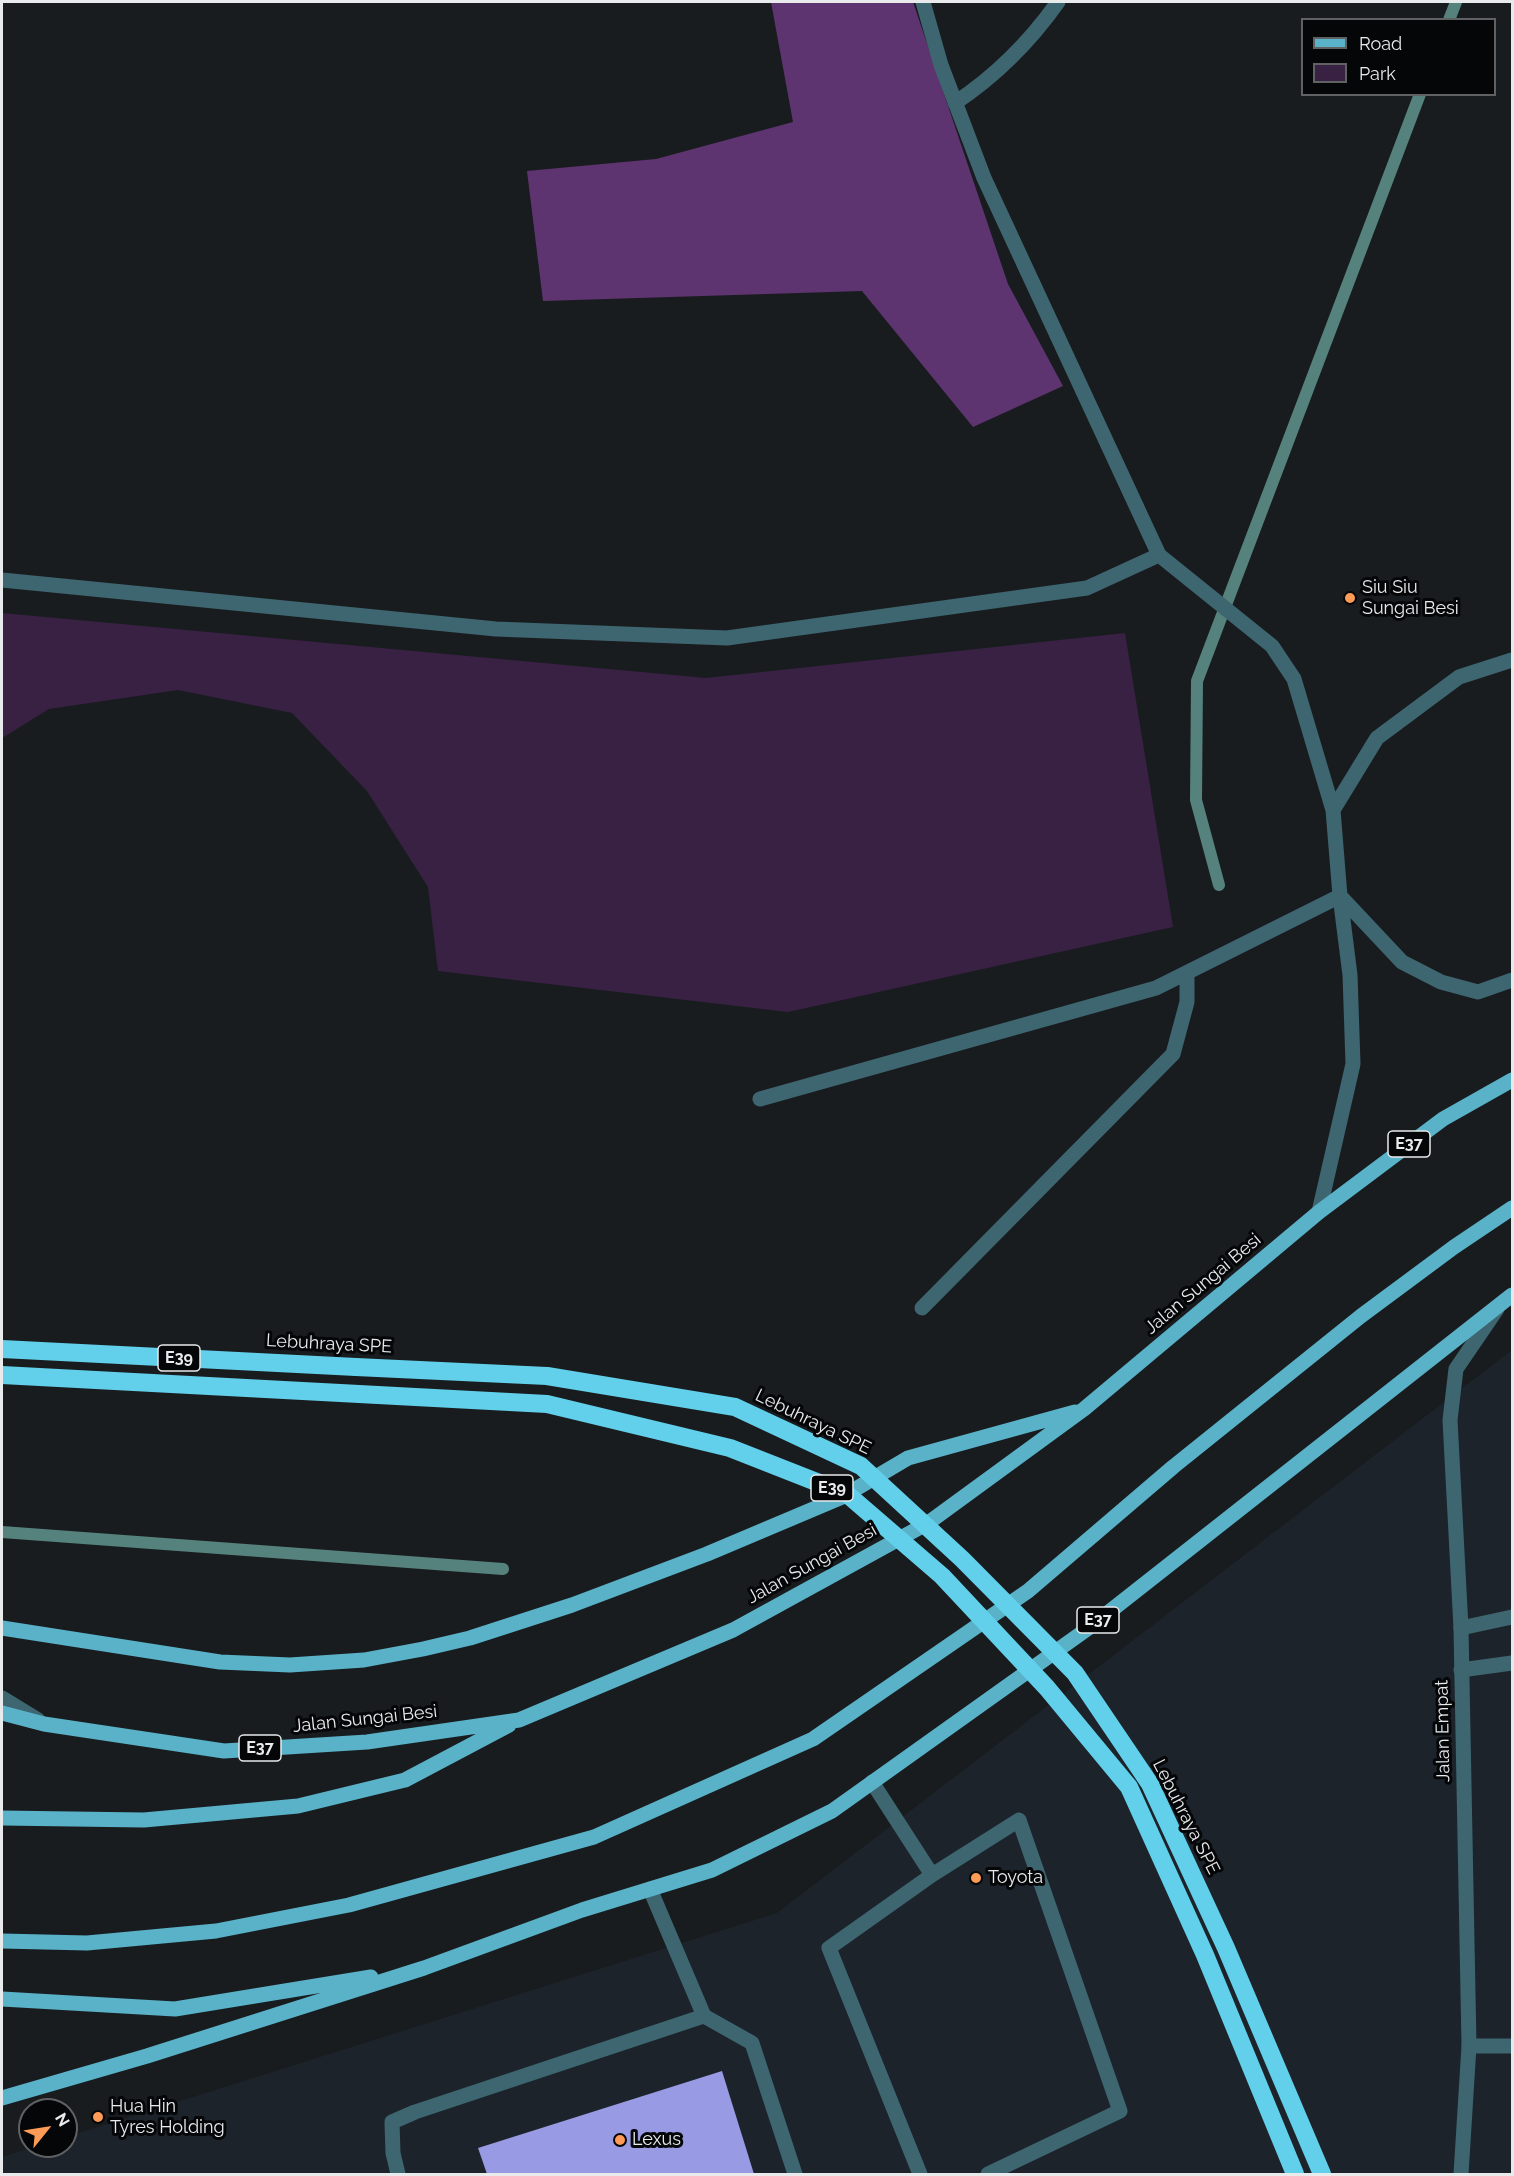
<!DOCTYPE html>
<html>
<head>
<meta charset="utf-8">
<style>
  body { margin:0 }
  #map { position:relative; width:1514px; height:2176px; overflow:hidden; background:#191c1f; font-family:Raleway,sans-serif }
  canvas { display:block }
  .frame { position:absolute; inset:0; border:3px solid #e8eaec; pointer-events:none }
  .legend { position:absolute; left:1301px; top:18px; width:195px; height:78px; box-sizing:border-box; background:#050608; border:2px solid #606163; margin:0; padding:8px 10px; list-style:none; font-size:18px; color:#e8eaec }
  .legend li { display:flex; align-items:center; gap:12px; height:30px }
  .legend b { width:30px; border:2px solid #606163 }
  .north { position:absolute; left:18px; top:2098px; width:60px; height:60px; box-sizing:border-box; background:#050608; border:2px solid #606163; border-radius:50%; rotate:60deg; font-size:16px; font-weight:700; line-height:24px; text-align:center; color:#e8eaec }
  .north::after { content:''; display:block; margin:auto; width:21px; height:27px; background:#fe9c57; clip-path:polygon(50% 0,100% 100%,50% 72%,0 100%) }
</style>
</head>
<body>
<div id="map">
<canvas width="1514" height="2176"></canvas>
<div class="frame"></div>
<ul class="legend">
<li><b style="height:8px;background:#59b2c8"></b>Road</li>
<li><b style="height:16px;background:#392144"></b>Park</li>
</ul>
<div class="north">N</div>
</div>
<script>
const ctx = document.querySelector('canvas').getContext('2d');
ctx.lineJoin = 'round';
function paint(path, color) { ctx.fillStyle = color; ctx.fill(path, 'evenodd'); }
function stroke(path, color, width, dash) { ctx.strokeStyle = color; ctx.lineWidth = width; ctx.lineCap = dash ? 'butt' : 'round'; ctx.setLineDash(dash || []); ctx.stroke(path); }
function write(font, color, halo, rows, align = 'center') {
  ctx.font = font + ' Raleway,sans-serif'; ctx.lineWidth = 6; ctx.setLineDash([]); ctx.textBaseline = 'middle'; ctx.strokeStyle = halo; ctx.fillStyle = color; for (const [text, x, y, turn = 0] of rows) {
    ctx.save(); ctx.translate(x, y); ctx.rotate((+turn || 0) * Math.PI / 180); ctx.textAlign = isNaN(turn) ? turn : align; if (halo) ctx.strokeText(text, 0, 0); ctx.fillText(text, 0, 0); ctx.restore();
  }
}
paint(new Path2D(`
  M1512 1350V2174H2V2157L37 2146H66V2137L777 1913Z`), '#1c232b');
paint(new Path2D(`
  M2 613 706 678 1125 633 1173 927 788 1012 438 971 428 887 367 791 292 713 178 690 49 709 2 738Z`), '#392144');
paint(new Path2D(`
  M771 2H913L1008 284 1063 386 973 427 862 291 543 301 527 171 656 159 793 122Z`), '#5e3470');
stroke(new Path2D(`
  M1449 20 1456 2
  M1219 885 1196 800 1197 681 1420 94
  M2 1532 503 1569`), '#55827d', 12);
paint(new Path2D(`
  M722 2071 754 2174H487L478 2148Z`), '#989ae3');
stroke(new Path2D(`
  M923 2 941 65 984 178 1159 555 1272 646 1294 679 1333 810 1340 896 1350 975 1353 1064 1319 1212
  M955 103C997 75 1029 43 1058 2
  M2 580 496 629 727 638 1087 588 1159 555
  M1333 810 1377 738 1459 677 1512 660
  M1340 896 1402 962 1441 982 1478 992 1512 980
  M760 1099 1156 988 1340 896
  M922 1308 1173 1054 1187 1002V974
  M1461 1628 1512 1617
  M1461 1670 1512 1663
  M2 1698 38 1720
  M872 1782 932 1875
  M650 1889 704 2016 752 2043 795 2174
  M1469 2046H1512
  M398 2174 393 2153 392 2122 415 2112 704 2016
  M920 2174 829 1948 932 1875 1019 1820 1120 2111 988 2174`), '#3e6670', 15);
stroke(new Path2D(`
  M1461 2174 1469 2046 1461 1628 1450 1420 1456 1369 1497 1309`), '#3e6670', 15);
stroke(new Path2D(`
  M2 1628 220 1662 290 1665 364 1660 423 1649 470 1638 572 1605 707 1554 842 1497 908 1458 1075 1412
  M2 1713 44 1724 224 1751 367 1742 519 1720 733 1630 928 1523 1084 1409 1319 1212 1443 1119 1512 1080
  M2 1818 144 1820 298 1806 405 1780 509 1725
  M2 1941 87 1943 216 1931 349 1905 594 1837 813 1739 1028 1591 1173 1467 1361 1316 1454 1247 1512 1208
  M2 1999 175 2009 371 1977
  M2 2098 147 2056 424 1968 582 1910 712 1870 832 1811 1090 1627 1512 1295`), '#59b2c8', 15);
stroke(new Path2D(`
  M2 1349 356 1367`), '#62d0eb', 18);
stroke(new Path2D(`
  M356 1367 547 1376 735 1407 861 1466 962 1559 1075 1673 1150 1784 1226 1948 1322 2174
  M2 1375 547 1404 730 1448 847 1494 942 1576 1047 1688 1129 1787 1205 1955 1295 2174`), '#62d0eb', 18);
for (const [x, y, r, color] of [
  [1350,598,6,"#fe9c57"],
  [976,1878,6,"#fe9c57"],
  [98,2117,6,"#fe9c57"],
  [620,2140,6,"#fe9c57"]
]) { const dot = new Path2D(); dot.arc(x, y, r, 0, 2 * Math.PI); ctx.fillStyle = color; ctx.fill(dot); stroke(dot, '#050608', 2); }
for (const [x, y, w] of [
  [1409,1144,42],
  [179,1358,42],
  [832,1488,42],
  [1098,1620,42],
  [260,1748,42]
]) { const box = new Path2D(); box.roundRect(x - w / 2, y - 13, w, 26, 4.5); ctx.fillStyle = '#050608'; ctx.fill(box); stroke(box, '#e8eaec', 1.5); }
write('bold 16px', '#e8eaec', null, [
  ["E37",1409,1144],
  ["E39",179,1358],
  ["E39",832,1488],
  ["E37",1098,1620],
  ["E37",260,1748]
]);
write('18px', '#e8eaec', '#050608', [
  ["Siu Siu",1362,588],
  ["Sungai Besi",1362,609],
  ["Toyota",988,1878],
  ["Hua Hin",110,2107],
  ["Tyres Holding",110,2128],
  ["Lexus",632,2140]
], 'left');
write('18px', '#e8eaec', '#050608', [
  ["Jalan Sungai Besi",1203,1284,-40],
  ["Lebuhraya SPE",329,1344,3],
  ["Lebuhraya SPE",813,1422,26],
  ["Jalan Sungai Besi",812,1564,-29],
  ["Jalan Sungai Besi",365,1719,-6],
  ["Jalan Empat",1443,1731,-91],
  ["Lebuhraya SPE",1186,1817,63]
]);
</script>
</body>
</html>
